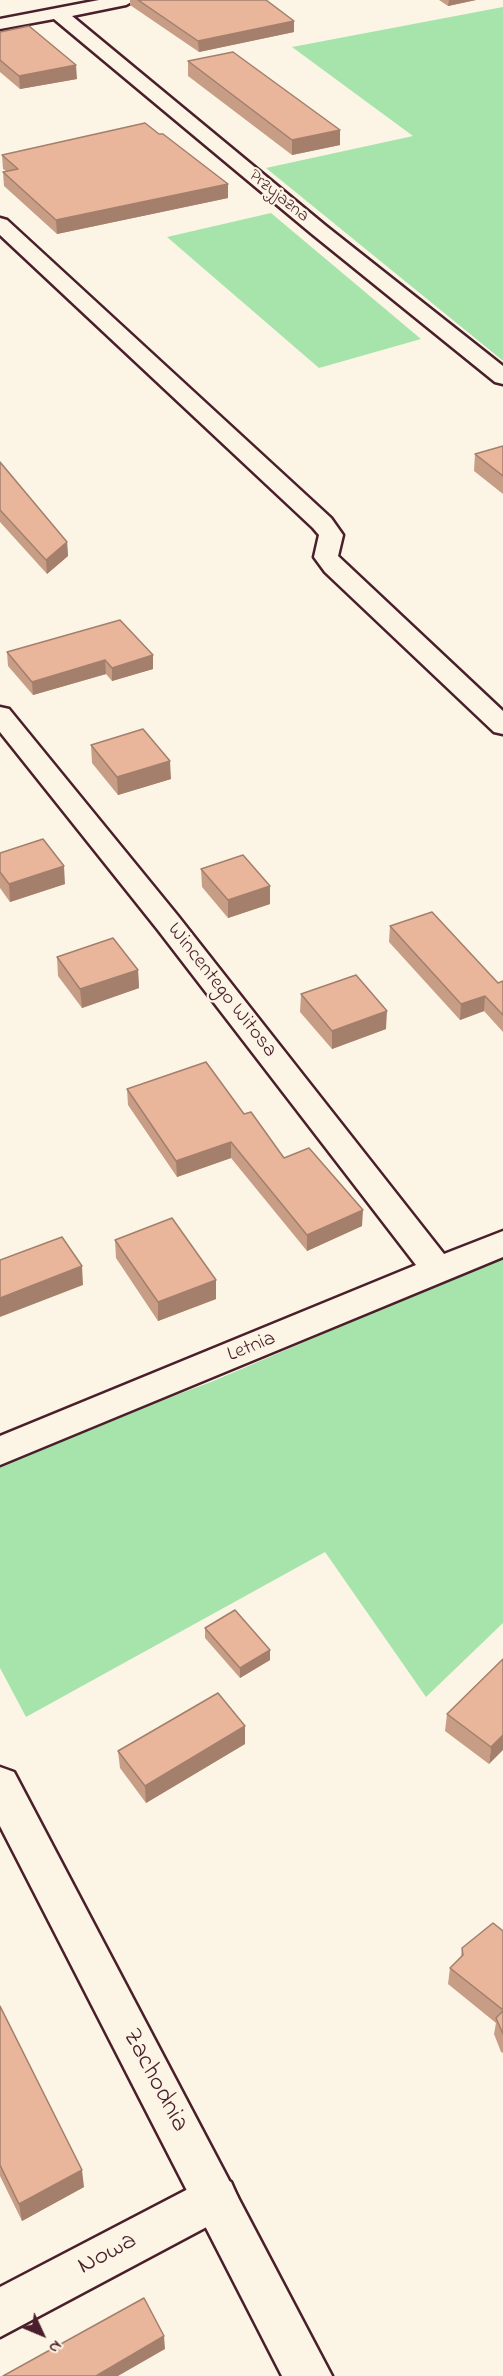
<!DOCTYPE html>
<html>
<head>
<meta charset="utf-8">
<style>
  body { margin:0 }
  #map { position:relative; width:503px; height:2376px; overflow:hidden; background:#fcf5e5; font-family:"Indie Flower",sans-serif }
  canvas { display:block }
  .north { position:absolute; left:12px; top:2304px; width:60px; height:60px; -webkit-text-stroke:4px #fcf5e5; paint-order:stroke; rotate:134deg; font-size:16px; font-weight:700; line-height:24px; text-align:center; color:#4a1f2b }
  .north::after { content:''; display:block; margin:auto; width:21px; height:27px; background:#4a1f2b; clip-path:polygon(50% 0,100% 100%,50% 72%,0 100%) }
</style>
</head>
<body>
<div id="map">
<canvas width="503" height="2376"></canvas>
<div class="north">N</div>
</div>
<script>
const ctx = document.querySelector('canvas').getContext('2d');
ctx.lineJoin = 'round';
function paint(path, color) { ctx.fillStyle = color; ctx.fill(path, 'evenodd'); }
function stroke(path, color, width, dash) { ctx.strokeStyle = color; ctx.lineWidth = width; ctx.lineCap = dash ? 'butt' : 'round'; ctx.setLineDash(dash || []); ctx.stroke(path); }
function write(font, color, halo, rows, align = 'center') {
  ctx.font = font + ' "Indie Flower",sans-serif'; ctx.lineWidth = 4.5; ctx.setLineDash([]); ctx.textBaseline = 'middle'; ctx.strokeStyle = halo; ctx.fillStyle = color; for (const [text, x, y, turn = 0] of rows) {
    ctx.save(); ctx.translate(x, y); ctx.rotate((+turn || 0) * Math.PI / 180); ctx.textAlign = isNaN(turn) ? turn : align; if (halo) ctx.strokeText(text, 0, 0); ctx.fillText(text, 0, 0); ctx.restore();
  }
}
paint(new Path2D(`
  M503 7V360H502L266 168 413 136 292 47Z
  M271 213 421 339 319 368 167 237Z
  M503 1257V1623L426 1697 325 1552 26 1717 0 1668V1466L13 1455 211 1382Z`), '#a7e4ab');
const minor = new Path2D(`
  M99 0H135L126 5 72 16 326 226 503 366V384L495 382 312 234 54 19 0 29V19Z
  M0 218 7 220 331 518 343 535 338 556 503 711V734L494 732 325 572 314 557 319 535 313 528 0 235Z
  M0 707 9 709 178 916 444 1254 503 1231V1257L0 1465V1436L416 1265 158 930 0 732Z
  M215 2175 231 2182 238 2198 231 2214 0 2337V2287Z`);
const tertiary = new Path2D(`
  M0 1767 14 1772 332 2376H282L0 1826Z`);
stroke(minor, '#4a1f2b', 5);
stroke(tertiary, '#4a1f2b', 5);
paint(minor, '#fcf5e5');
paint(tertiary, '#fcf5e5');
paint(new Path2D(`
  M130 0H266L294 32 199 52 130 5Z
  M439 0H476L448 6Z
  M0 32 77 79 20 89 0 72Z
  M188 61 340 130V145L292 155 188 76Z
  M159 134 228 184V198L57 234 4 186 3 172 6 171 3 169 2 155Z
  M503 446V494L474 471 475 454Z
  M0 462 67 542 68 556 47 574 0 522Z
  M7 652 153 655V669L112 681 106 674 33 695 8 666Z
  M91 745 171 779 118 795 92 763Z
  M0 853 65 884 10 902 0 888Z
  M201 869 270 904 228 918 202 887Z
  M390 926 498 983 503 981V1032L484 1011 460 1020 389 942Z
  M57 957 138 970 139 988 82 1008 58 976Z
  M301 994 386 1029 332 1049 300 1012Z
  M127 1089 244 1114 284 1158 362 1226 307 1251 231 1158 177 1177 128 1105Z
  M115 1240 216 1280V1299L158 1321 116 1258Z
  M205 1628 270 1660 240 1678 205 1638Z
  M503 1659 489 1764 445 1731 447 1714Z
  M245 1726V1744L146 1803 120 1768 118 1751Z
  M503 1931V2053L501 2052 494 2034 496 2023 448 1984 450 1968 461 1957 462 1948Z
  M0 2006 84 2187 22 2221 0 2176Z`), '#c89d85');
paint(new Path2D(`
  M449 0H476L448 6Z
  M294 21V32L199 52 198 41Z
  M76 65 77 79 20 89 19 76Z
  M340 130V145L292 155V140Z
  M228 184V198L57 234 56 220Z
  M67 542 68 556 47 574 46 560Z
  M153 655V669L112 681V668Z
  M105 660 106 674 33 695 32 682Z
  M170 761 171 779 118 795 117 777Z
  M64 866 65 884 10 902 9 884Z
  M270 886V904L228 918V900Z
  M138 970 139 988 82 1008 80 989Z
  M485 996 484 1011 460 1020 461 1004Z
  M387 1011 386 1029 332 1049V1031Z
  M231 1142V1158L177 1177 176 1161Z
  M363 1210 362 1226 307 1251V1235Z
  M82 1266 83 1285 0 1317V1298Z
  M216 1280V1299L158 1321V1302Z
  M270 1650V1660L240 1678V1668Z
  M245 1726V1744L146 1803 145 1786Z
  M503 1735V1750L489 1764 491 1747Z
  M82 2170 84 2187 22 2221 19 2204Z
  M164 2336 165 2349 118 2376H96Z`), '#a37f6c');
const building = new Path2D(`
  M138 0H266L294 21 198 41Z
  M29 26 76 65 19 76 0 60V32Z
  M233 52 340 130 292 140 188 61Z
  M145 123 159 134H163L228 184 56 220 3 172 18 169 2 155Z
  M503 446V476L475 454Z
  M0 462 67 542 46 560 0 510Z
  M120 620 153 655 112 668 105 660 32 682 7 652Z
  M143 729 170 761 117 777 91 745Z
  M43 839 64 866 9 884 0 872V853Z
  M243 855 270 886 228 900 201 869Z
  M432 912 498 983 503 981V1015L485 996 461 1004 390 926Z
  M113 938 138 970 80 989 57 957Z
  M356 975 387 1011 332 1031 301 994Z
  M206 1062 244 1114 251 1112 284 1158 309 1148 363 1210 307 1235 231 1142 176 1161 127 1089Z
  M172 1218 216 1280 158 1302 115 1240Z
  M62 1237 82 1266 0 1298V1260Z
  M235 1610 270 1650 240 1668 205 1628Z
  M503 1659V1735L491 1747 447 1714Z
  M218 1693 245 1726 145 1786 118 1751Z
  M493 1923 503 1931V2010L450 1968 463 1955 462 1948Z
  M0 2006 82 2170 19 2204 0 2165Z
  M503 2011V2034L496 2018Z
  M144 2298 164 2336 96 2376H3Z`);
paint(building, '#e9b69b');
stroke(building, '#a37f6c', 1.5);
write('18px', '#4a1f2b', '#fcf5e5', [
  ["Przyjazna",278,197,39]
]);
write('21px', '#4a1f2b', '#fcf5e5', [
  ["Wincentego Witosa",221,991,52],
  ["Letnia",252,1348,-22]
]);
write('26px', '#4a1f2b', '#fcf5e5', [
  ["Zachodnia",154,2081,62],
  ["Nowa",108,2255,-28]
]);
</script>
</body>
</html>
